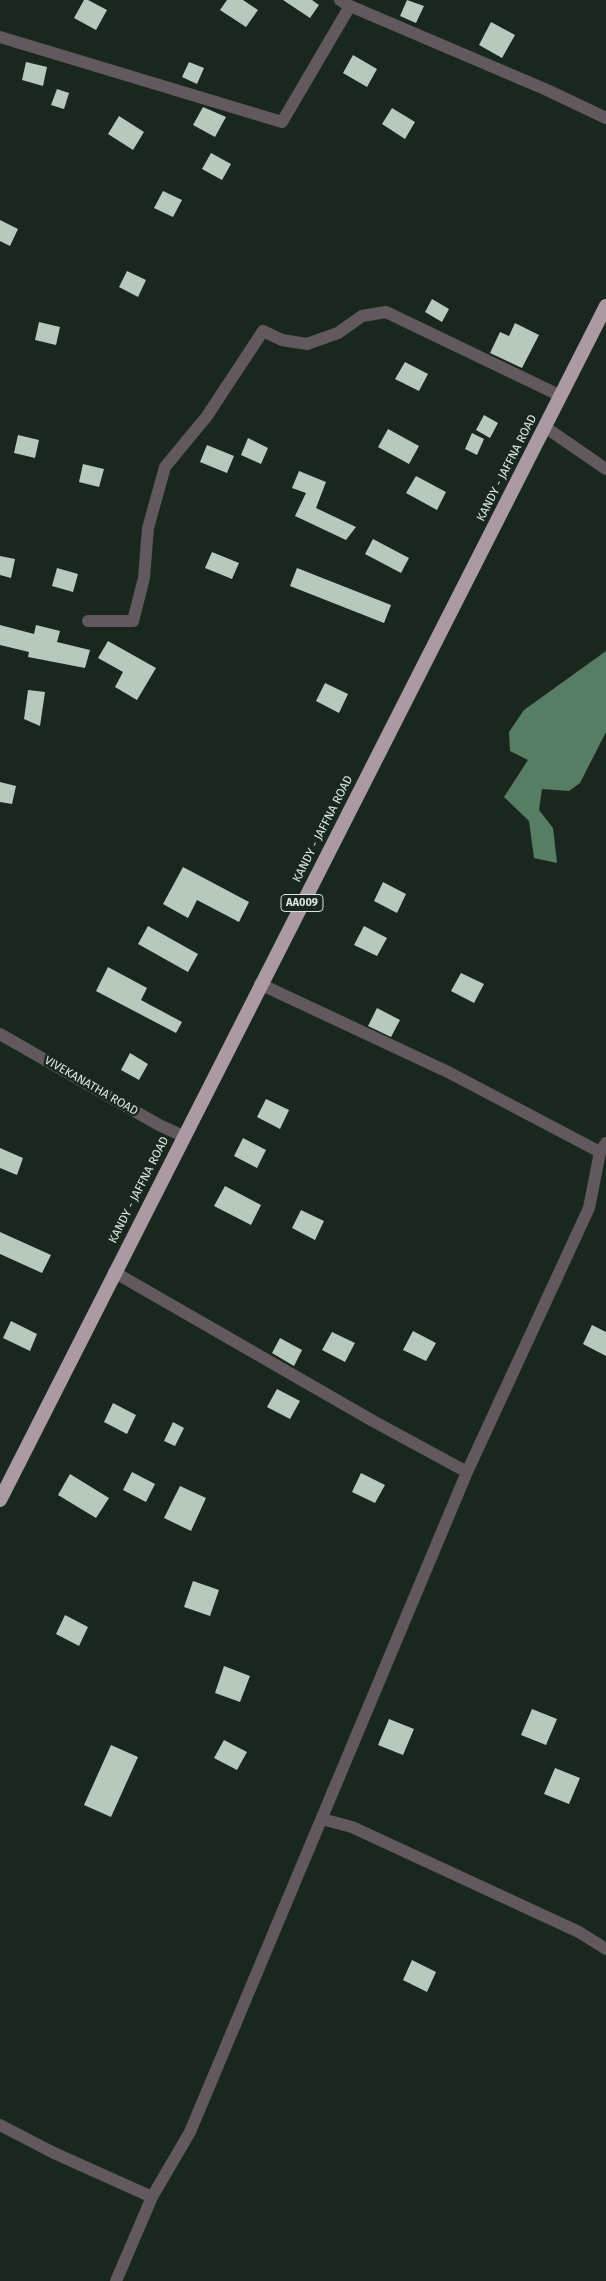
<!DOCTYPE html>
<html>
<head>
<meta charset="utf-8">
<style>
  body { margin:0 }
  canvas { display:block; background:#19271e }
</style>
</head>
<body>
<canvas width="606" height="2281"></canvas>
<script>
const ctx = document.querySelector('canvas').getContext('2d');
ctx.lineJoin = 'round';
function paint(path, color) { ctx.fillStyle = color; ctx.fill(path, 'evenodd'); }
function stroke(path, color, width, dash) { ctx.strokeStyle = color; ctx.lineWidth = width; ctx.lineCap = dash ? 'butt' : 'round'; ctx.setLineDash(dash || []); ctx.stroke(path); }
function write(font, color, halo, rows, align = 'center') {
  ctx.font = font + ' "Fira Sans",sans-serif'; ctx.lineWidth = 5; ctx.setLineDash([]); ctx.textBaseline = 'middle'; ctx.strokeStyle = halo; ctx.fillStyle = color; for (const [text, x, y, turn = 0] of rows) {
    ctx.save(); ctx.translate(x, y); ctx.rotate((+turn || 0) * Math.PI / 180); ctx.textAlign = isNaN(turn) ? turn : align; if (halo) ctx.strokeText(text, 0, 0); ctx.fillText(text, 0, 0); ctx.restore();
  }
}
paint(new Path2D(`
  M606 651V732L580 783 569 791 542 789 539 810 553 828 557 863 534 858 529 821 504 797 528 760 510 751 509 732 524 710Z`), '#577e64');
paint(new Path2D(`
  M84 0H88L107 10 96 30 74 18Z
  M227 0H243L258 10 246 27 220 10Z
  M283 0H312L319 5 310 18Z
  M407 0 424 6 416 23 400 16Z
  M491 22 515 35 502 58 479 45Z
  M353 55 377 69 367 87 343 73Z
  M26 62 47 67 43 86 22 80Z
  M189 62 204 68 197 84 182 77Z
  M57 89 69 93 64 109 51 105Z
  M203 107 226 117 215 137 193 125Z
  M392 108 415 122 405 139 382 124Z
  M119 116 144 132 133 150 108 134Z
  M211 153 231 164 222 180 202 169Z
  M163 191 182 200 173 217 154 208Z
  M0 220 18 229 10 246 0 241Z
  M127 271 146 280 138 297 119 287Z
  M432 299 449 309 442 322 425 312Z
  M39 322 60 327 56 345 35 340Z
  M515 323 539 335 522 368 490 353 500 332 509 336Z
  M405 362 428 374 419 391 395 379Z
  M484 415 498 423 490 438 476 430Z
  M388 429 419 446 409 464 378 447Z
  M472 433 484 439 477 455 465 449Z
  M18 435 39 440 35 458 14 453Z
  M248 438 268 448 261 464 241 455Z
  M207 445 234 456 227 473 200 462Z
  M83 464 104 469 99 487 79 482Z
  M299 471 326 482 316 508 356 527 346 540 295 516 306 493 292 488Z
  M416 476 446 492 437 510 406 493Z
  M373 539 409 558 401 573 365 554Z
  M212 552 239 563 232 579 205 568Z
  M0 556 15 559 11 578 0 575Z
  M57 568 78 574 73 592 52 586Z
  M297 568 391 605 384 623 290 586Z
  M0 625 34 634 36 625 60 631 57 642 90 650 85 668 28 657 29 652 0 645Z
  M108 641 156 668 137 700 115 687 123 672 98 658Z
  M325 683 348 694 339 713 316 701Z
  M28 690 45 692 40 726 24 719Z
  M0 782 16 786 12 804 0 802Z
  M183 867 249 902 239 922 197 900 188 918 163 904Z
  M383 882 406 894 397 913 374 901Z
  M148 926 198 954 188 972 138 944Z
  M364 926 387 938 377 956 354 945Z
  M108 967 147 988 141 1000 182 1022 176 1033 96 991Z
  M461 973 484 984 474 1003 451 991Z
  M377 1008 400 1020 391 1037 368 1026Z
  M130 1053 148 1064 139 1080 121 1070Z
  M266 1099 289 1110 280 1129 257 1117Z
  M243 1138 266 1150 257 1168 234 1156Z
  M0 1148 23 1158 17 1175 0 1168Z
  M225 1186 261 1205 251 1225 214 1206Z
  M301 1210 324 1221 315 1240 292 1228Z
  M0 1232 51 1255 42 1273 0 1254Z
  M11 1321 37 1334 30 1351 3 1338Z
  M592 1325 606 1332V1356L583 1344Z
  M413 1331 436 1343 426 1361 403 1350Z
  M332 1332 355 1343 345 1362 322 1350Z
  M280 1338 302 1350 294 1366 272 1353Z
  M277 1389 300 1401 290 1419 267 1407Z
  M113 1403 136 1415 127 1434 104 1422Z
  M173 1422 184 1428 175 1446 164 1441Z
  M132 1472 155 1484 146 1502 123 1490Z
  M361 1473 385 1485 375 1503 352 1492Z
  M70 1474 109 1498 96 1518 58 1495Z
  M180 1486 206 1498 191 1531 164 1518Z
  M193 1581 219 1590 210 1616 184 1607Z
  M65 1615 88 1627 79 1646 56 1634Z
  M224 1666 250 1676 240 1702 215 1693Z
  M532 1709 557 1719 546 1745 521 1735Z
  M389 1719 414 1729 403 1755 378 1745Z
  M224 1740 247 1752 237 1770 214 1758Z
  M111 1745 138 1757 111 1817 84 1805Z
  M555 1768 580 1778 569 1804 544 1794Z
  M412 1960 436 1972 427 1992 403 1980Z`), '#b6c9bc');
stroke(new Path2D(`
  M340 0 350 6 547 90 606 118
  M0 37 282 122 350 6
  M545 427 606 469
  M88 621H133L144 578 148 528 165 467 207 416 263 331 282 340 307 344 338 333 362 316 386 312 561 396
  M260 984 448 1072 600 1152
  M0 1034 159 1125 183 1136
  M114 1272 373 1421 467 1472
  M322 1819 352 1827 579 1932 606 1949
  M0 2125 54 2153 152 2197
  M116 2281 152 2197 190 2132 467 1472 589 1208 600 1152 606 1143`), '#61595e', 12);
stroke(new Path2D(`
  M0 1500 606 306`), '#ab9aa4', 14);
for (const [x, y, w] of [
  [302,903,42]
]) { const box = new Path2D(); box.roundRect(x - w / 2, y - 8.5, w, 17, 4); ctx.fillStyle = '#19271e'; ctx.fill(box); stroke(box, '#dbe5de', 1); }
write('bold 11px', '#dbe5de', null, [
  ["AA009",302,903]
]);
write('12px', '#dbe5de', '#19271e', [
  ["KANDY - JAFFNA ROAD",507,468,-63],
  ["KANDY - JAFFNA ROAD",323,829,-63],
  ["VIVEKANATHA ROAD",91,1086,30],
  ["KANDY - JAFFNA ROAD",139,1190,-63]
]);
</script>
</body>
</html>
